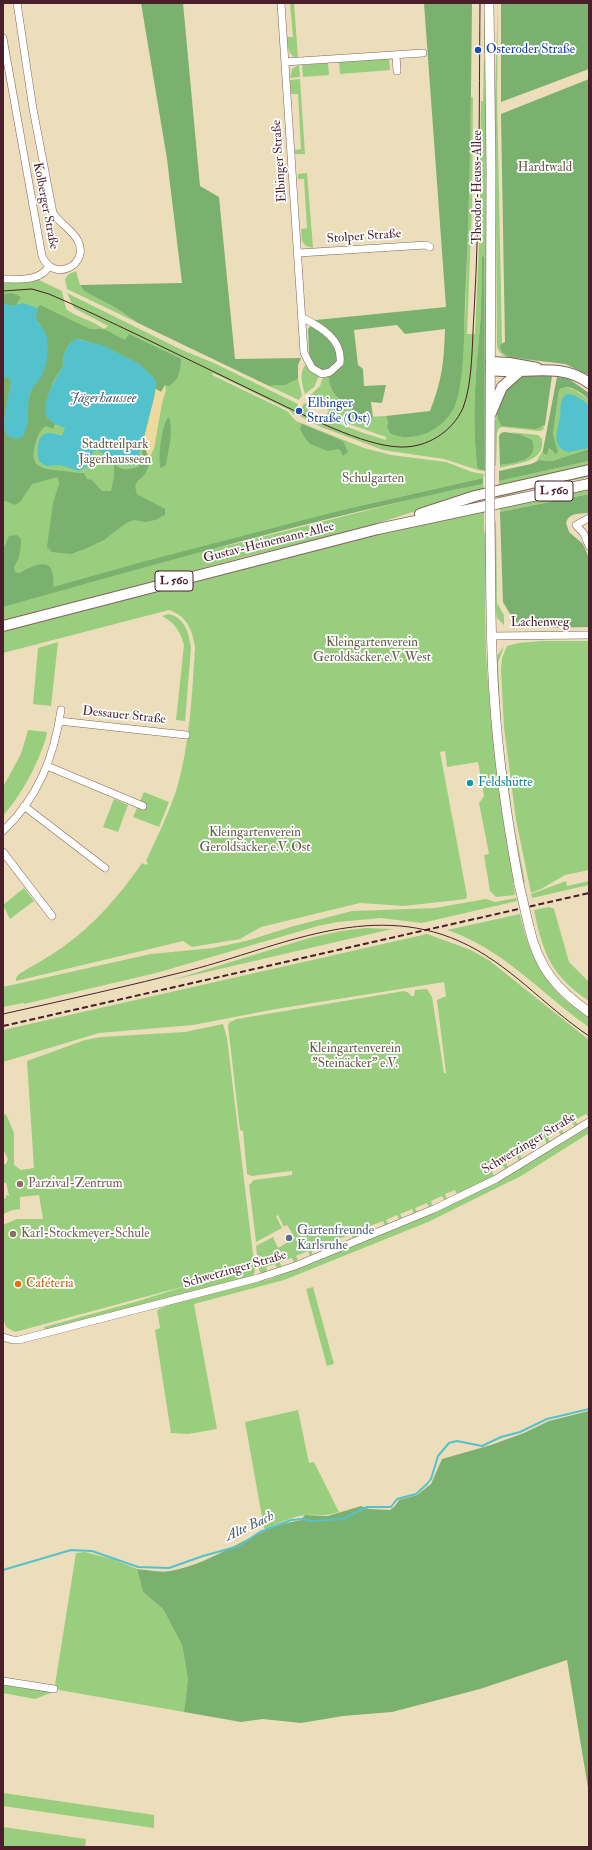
<!DOCTYPE html>
<html>
<head>
<meta charset="utf-8">
<style>
  body { margin:0 }
  #map { position:relative; width:592px; height:1850px; overflow:hidden; background:#ecdebb; font-family:"IM FELL Double Pica",serif }
  canvas { display:block }
  .frame { position:absolute; inset:0; border:4px solid #4a1f2b; pointer-events:none }
</style>
</head>
<body>
<div id="map">
<canvas width="592" height="1850"></canvas>
<div class="frame"></div>
</div>
<script>
const ctx = document.querySelector('canvas').getContext('2d');
ctx.lineJoin = 'round';
function paint(path, color) { ctx.fillStyle = color; ctx.fill(path, 'evenodd'); }
function stroke(path, color, width, dash) { ctx.strokeStyle = color; ctx.lineWidth = width; ctx.lineCap = dash ? 'butt' : 'round'; ctx.setLineDash(dash || []); ctx.stroke(path); }
function write(font, color, halo, rows, align = 'center') {
  ctx.font = font + ' "IM FELL Double Pica",serif'; ctx.lineWidth = 3.5; ctx.setLineDash([]); ctx.textBaseline = 'middle'; ctx.strokeStyle = halo; ctx.fillStyle = color; for (const [text, x, y, turn = 0] of rows) {
    ctx.save(); ctx.translate(x, y); ctx.rotate((+turn || 0) * Math.PI / 180); ctx.textAlign = isNaN(turn) ? turn : align; if (halo) ctx.strokeText(text, 0, 0); ctx.fillText(text, 0, 0); ctx.restore();
  }
}
paint(new Path2D(`
  M290 3H294L298 58C287 55 288 47 287 37H293Z
  M498 3 497 95 502 343 501 344 514 358 548 361V362C531 358 504 366 497 347L495 90Z
  M484 11 486 34V463H485L483 256 482 257C481 284 482 311 479 337 475 379 472 423 477 466L478 469 484 472 444 459 383 450 321 427 298 415 304 403 308 405V410C333 422 359 432 386 440V437L326 416 329 410 306 399 320 386 323 377 329 376 330 387 342 402 366 417 386 416 388 422 387 427C392 436 403 438 413 437 429 434 446 423 453 408 464 386 463 343 465 318 468 245 469 171 471 97H473L472 208 467 334H475L479 244 481 101H483L484 59H485V53H484Z
  M389 58 390 70 340 74 339 62Z
  M328 63 329 75 303 77 302 65Z
  M299 65 300 77 290 78 292 69Z
  M300 79 305 154H295V150L301 149 298 94H291L290 80Z
  M307 173 313 248 306 246 302 241 301 229 307 228 304 179H298V174Z
  M76 271 80 285 84 291 116 308 138 323 67 289 65 279 69 274Z
  M39 280 62 291 66 309C78 318 92 320 104 329L108 326 74 308 67 293 182 350 214 363 298 404 294 415 289 410 213 373 212 375 287 411 296 421 364 448 391 455 446 462 472 472 484 474 483 478 346 509 218 548 424 496 483 484 484 489 363 528 244 557 3 622V282Z
  M305 365 311 372 319 376 314 387 305 394C302 384 299 374 305 365Z
  M298 379 302 395 299 400 269 386 285 385Z
  M564 387 575 390 589 400V449L552 461 540 460 536 462 543 450V453L547 454 549 448 553 452V435L559 390Z
  M499 402 543 427 545 425 543 430 539 431 502 427 499 428 497 433 496 466H494L495 422Z
  M510 432 538 435 542 439C546 463 515 463 500 468V465L522 461 519 434Z
  M589 461V465L499 485V481Z
  M589 474V477L531 489 499 498V493Z
  M589 489V494L500 512V506Z
  M484 510V532L486 533C486 578 484 624 487 669 492 740 503 810 515 880H513L515 895 496 897 490 891 484 855 489 854 479 803 484 796 478 762 447 767 445 751 440 752 467 896 466 899 404 906 360 903 261 927 240 939 192 947 183 941 16 981V978L19 974C33 965 49 957 63 947 95 924 120 895 142 863L146 865 148 863 146 861C157 837 169 813 177 788 190 743 192 695 195 648 193 631 187 616 169 610L3 653V630L323 546Z
  M494 521H496L497 603 504 615V625L497 618 496 612Z
  M168 614C185 617 189 633 191 648L185 721 176 720 184 645C180 631 175 623 162 616Z
  M541 641H589V870L565 875 541 889 531 893 516 820 504 727 501 670 502 658 507 646 519 643Z
  M58 642 51 706 33 704 38 648Z
  M504 646 498 663 501 727 513 820 525 882 523 883 508 792 497 695V656Z
  M28 730 47 732 46 738C36 768 23 792 3 816V787L21 754Z
  M144 792 169 802 159 827 133 817Z
  M114 799 128 805 118 832 103 827Z
  M566 881 567 886 589 881V885L532 898 531 894Z
  M24 888 34 901 10 919 3 905Z
  M516 898 517 901 422 923 381 918 337 922 318 926 156 973 24 1004 23 1003 3 1007V987L151 954 213 948 246 941 294 926 352 911 435 908 486 899 495 902Z
  M549 907 554 909 569 962 589 982V1001C551 975 543 954 534 910Z
  M520 914C529 958 549 994 589 1017V1027C541 994 504 949 447 930Z
  M365 928 392 929 172 980 309 938 341 931Z
  M427 934 471 950 490 961 589 1040V1118L586 1114 575 1120 578 1125 575 1127 572 1122 561 1129 564 1133 561 1135 558 1131 548 1138 550 1142 547 1144 545 1140 534 1146 536 1150 534 1152 531 1148 520 1155 522 1159 519 1161 517 1156 506 1163 508 1167 505 1169 502 1164 492 1171 494 1176 457 1194 455 1190 445 1194 447 1199 444 1200 442 1196 431 1201 432 1205 429 1207 427 1203 415 1208 417 1212 414 1214 412 1209 400 1214 402 1218 399 1219 397 1215 386 1220 388 1224 385 1226 383 1221 370 1226 372 1231 369 1232 367 1228 355 1232 357 1237 353 1239 351 1234 339 1239 340 1243 325 1250 323 1245 311 1250 313 1255 310 1256 308 1251 296 1256 298 1260 294 1262 292 1258 280 1262 281 1267 277 1268 275 1264 266 1267 267 1272 261 1273 259 1270 256 1246 273 1237 278 1248 295 1238 287 1225 284 1227 278 1215 276 1216 282 1228 256 1242 249 1185 254 1180 292 1175V1171L252 1176 247 1174 243 1131 240 1130 228 1025 230 1022 237 1019 404 991 409 993 411 996H414L415 990 427 989 432 997 444 1073H446L437 1000 446 996 444 982 276 1009 193 1025 99 1033 3 1062V1030Z
  M223 1024 227 1038 255 1271 253 1276 45 1330 44 1327 135 1302 189 1285 15 1332 6 1327 3 1319V1225L17 1219H43L39 1195 20 1197V1209L13 1210 3 1214V1199L6 1198V1195L9 1196 6 1183H3V1164H6L8 1159 3 1149V1115L6 1114 14 1133V1165L21 1170 34 1168 27 1061 85 1040 101 1037 185 1032Z
  M589 1127V1133L521 1176 428 1222 284 1280 194 1304 217 1429 188 1434 171 1433 155 1330 160 1328 157 1310 169 1305 270 1279 436 1212 497 1182Z
  M313 1287 334 1364 327 1366 306 1289Z
  M298 1410 309 1463 314 1462 339 1512C325 1517 319 1514 305 1515 291 1517 279 1523 266 1529L264 1528 245 1422Z
  M85 1552 112 1559 137 1569 143 1592 163 1609 182 1645 188 1679 184 1712 59 1690 55 1685 76 1553Z
  M3 1685 53 1692 35 1699 3 1693Z
  M3 1793 154 1815V1828L3 1806Z
  M3 1827 86 1839 85 1847H3Z`), '#9ace7f');
paint(new Path2D(`
  M141 3H183L200 186 219 197 235 359 301 358 298 365V379L285 385 269 386 138 323 116 308 84 291 80 285 182 283 167 159Z
  M424 3H472C471 103 470 203 465 303 464 332 465 382 454 408 443 430 412 445 390 433L387 427 388 422 386 416 430 411C442 381 444 362 445 329L405 334 397 325 354 330 358 365 363 369 364 386 386 385 382 403 371 402 373 418C357 415 339 403 331 388 329 385 329 380 329 376L312 364 309 353 308 329 316 320 446 307Z
  M501 3H589V69L501 102Z
  M589 79V375L565 364 509 357 502 352 500 347 501 344 505 342 501 114Z
  M483 256 484 257 485 471 478 469 477 466C472 423 475 379 479 337 482 311 481 284 482 257Z
  M12 293 21 297 16 305 12 306 3 303V294Z
  M40 305 90 329H104L125 340 129 334 181 359C180 371 180 379 169 386L165 385 161 392 156 389 154 378 139 364 106 347 83 340 76 339C66 345 61 356 63 367 51 380 45 400 47 418L55 424 53 429 46 426C39 431 37 437 35 445 28 469 45 469 62 471 69 471 76 474 84 473L87 479 92 480 102 491H111L114 477V462C118 471 129 470 138 467L142 459 143 443C149 452 152 466 144 475 142 478 139 479 137 482 134 486 136 490 137 494L165 509V515L155 520 145 522 134 520 126 523 104 540 87 548 71 554 52 552 47 547 53 503 59 484 58 477 32 484 20 502 15 505 3 500V378H9L11 382 4 424 27 425C28 413 27 399 32 388 38 376 46 367 47 353 47 348 46 334 43 329 38 321 31 315 40 305Z
  M534 375 552 376 545 425 536 429 502 426C491 412 501 390 513 380 518 376 527 375 534 375Z
  M557 377 569 379 589 393V400C583 393 567 382 559 390L553 435 558 452 556 454 549 448 547 455 543 453V450Z
  M169 417C174 432 168 450 166 465L161 468C157 460 162 421 169 417Z
  M302 424 343 441 348 452 343 456 340 450 338 449 328 451 310 444 303 435 300 429Z
  M504 432 519 434 532 440C540 461 514 463 500 465L499 436 501 433Z
  M589 449V461L499 481V471L531 464 540 460 552 461Z
  M483 478V484C321 517 162 562 3 607V550L9 536 17 535 21 539C21 550 20 557 14 567L15 572 20 573C30 567 50 556 53 575 53 579 54 584 53 587L142 562 346 509Z
  M589 494V513C580 514 569 512 566 523L569 532 583 544 589 558V627L542 628 521 625 517 623 510 614 503 602 500 512Z
  M589 1411V1794L567 1660 480 1689 392 1712 343 1716 301 1723 263 1719 241 1722 184 1712 188 1679 182 1645 163 1609 143 1592 137 1569C147 1570 160 1573 170 1571 217 1563 255 1527 301 1520L305 1515 328 1516 361 1506 369 1509 390 1510 395 1506 399 1500 417 1495 431 1484 442 1459 491 1445 524 1433 549 1421Z`), '#7bb16e');
paint(new Path2D(`
  M165 385 166 390 162 403 154 449 149 458 143 443 156 389 161 392Z`), '#eeda9e');
paint(new Path2D(`
  M3 303 12 306 23 303 37 308C34 328 44 323 47 338 49 349 47 365 42 375 38 383 31 387 29 396 27 410 30 423 23 436L16 439C12 438 7 437 6 433 1 422 9 395 11 382L9 378H3Z
  M76 339 102 345 139 364 154 378 156 382 154 398 137 462 134 465H121L114 462 97 449C88 454 93 466 79 471L60 465 46 466 39 461C37 453 36 433 49 433 54 433 58 435 62 436L65 428 55 424 47 418C41 401 54 382 62 368 64 365 62 362 63 359 64 350 69 343 76 339Z
  M568 394C576 395 584 400 589 406V448L568 452C551 447 557 431 560 417 561 410 559 403 564 396Z`), '#54c2cc');
stroke(new Path2D(`
  M3 1570 71 1550 92 1551 138 1567 169 1568 203 1556 239 1546 260 1532 291 1520 302 1519 312 1521 343 1519 367 1507H391L397 1499 416 1494 427 1484 431 1479 438 1456 449 1443 457 1441 482 1446 501 1437 520 1432 547 1419 589 1409`), '#54c2cc', 2);
const street = new Path2D(`
  M281 3 304 353 312 368 322 374 330 372 340 363C343 340 321 327 303 318
  M3 38 42 256C54 284 90 264 78 241 73 230 60 224 53 213L33 109 17 3
  M396 55 397 71
  M285 62 423 53
  M299 253 426 245 430 247
  M3 279C19 279 40 282 49 266
  M589 518 576 525 584 534 589 546
  M491 636 589 635
  M59 721 186 735
  M47 766 143 806
  M24 806 105 868
  M3 831C38 798 54 757 61 710
  M3 852 52 916
  M3 1337 13 1340H19L258 1278 295 1266 434 1209 496 1179 589 1122
  M3 1681 54 1689`);
const secondary = new Path2D(`
  M489 3 491 172 490 467
  M490 521C491 579 490 637 494 694 498 758 507 821 519 884
  M529 927C538 967 556 989 589 1012`);
const primary = new Path2D(`
  M491 362 509 363 537 368
  M491 370C524 375 560 361 589 383
  M491 413 502 387 519 372
  M420 514 475 496 589 470
  M3 626 378 529 589 484`);
stroke(street, '#83625d', 8);
stroke(secondary, '#83625d', 10);
stroke(primary, '#83625d', 12);
stroke(street, '#fff', 7);
stroke(secondary, '#fff', 9);
stroke(primary, '#fff', 10);
stroke(new Path2D(`
  M3 291 32 289 49 294C80 307 110 322 140 336 183 357 227 378 270 399 304 415 363 446 400 447 427 448 452 432 463 408 473 383 472 340 474 313 480 210 479 106 480 3
  M3 1014C66 1000 129 986 191 970 279 947 368 901 459 941 509 963 544 1006 589 1036`), '#4a1f2b', 1);
stroke(new Path2D(`
  M3 1026 589 893`), '#4a1f2b', 2, [6, 3]);
const secondaryBridge = new Path2D(`
  M490 521V467
  M519 884 529 927`);
stroke(secondaryBridge, '#83625d', 10, []);
stroke(secondaryBridge, '#fff', 9);
for (const [x, y, r, color] of [
  [478,50,4,"#1a4fb4"],
  [299,411,4,"#1a4fb4"],
  [470,783,4,"#0f9aa8"],
  [20,1184,4,"#8d6e63"],
  [13,1234,4,"#8d6e63"],
  [289,1238,4,"#5c6f8a"],
  [18,1284,4,"#e8710a"]
]) { const dot = new Path2D(); dot.arc(x, y, r, 0, 2 * Math.PI); ctx.fillStyle = color; ctx.fill(dot); stroke(dot, '#fff', 1.5); }
for (const [x, y, w] of [
  [554,491,38],
  [174,581,38]
]) { const box = new Path2D(); box.roundRect(x - w / 2, y - 10, w, 20, 3); ctx.fillStyle = '#fff'; ctx.fill(box); stroke(box, '#4a1f2b', 1); }
write('bold 12px', '#4a1f2b', null, [
  ["L 560",554,491],
  ["L 560",174,581]
]);
write('13px', '#164399', '#fff', [
  ["Osteroder Straße",486,50],
  ["Elbinger",307,404],
  ["Straße (Ost)",307,419]
], 'left');
write('13px', '#4a1f2b', '#fff', [
  ["Elbinger Straße",280,161,-94],
  ["Theodor-Heuss-Allee",478,187,-90],
  ["Kolberger Straße",45,206,79],
  ["Stolper Straße",364,237,-4],
  ["Gustav-Heinemann-Allee",269,543,-14],
  ["Lachenweg",540,623],
  ["Dessauer Straße",124,716,6],
  ["Schwetzinger Straße",529,1144,-31],
  ["Schwetzinger Straße",235,1270,-16]
]);
write('13px', '#665c48', '#fff', [
  ["Hardtwald",545,168],
  ["Stadtteilpark",115,445],
  ["Jägerhausseen",115,460],
  ["Schulgarten",373,479],
  ["Kleingartenverein",372,643],
  ["Geroldsäcker e.V. West",372,658],
  ["Kleingartenverein",255,833],
  ["Geroldsäcker e.V. Ost",255,848],
  ["Kleingartenverein",355,1049],
  ["\"Steinäcker\" e.V.",355,1064]
]);
write('13px', '#0d838f', '#fff', [
  ["Feldshütte",478,783]
], 'left');
write('13px', '#785e54', '#fff', [
  ["Parzival-Zentrum",28,1184],
  ["Karl-Stockmeyer-Schule",21,1234]
], 'left');
write('13px', '#4e5e75', '#fff', [
  ["Gartenfreunde",297,1231],
  ["Karlsruhe",297,1246]
], 'left');
write('13px', '#c56008', '#fff', [
  ["Caféteria",26,1284]
], 'left');
write('italic 14px', '#4e606b', '#fff', [
  ["Jägerhaussee",103,399],
  ["Alte Bach",250,1527,-25]
]);
</script>
</body>
</html>
